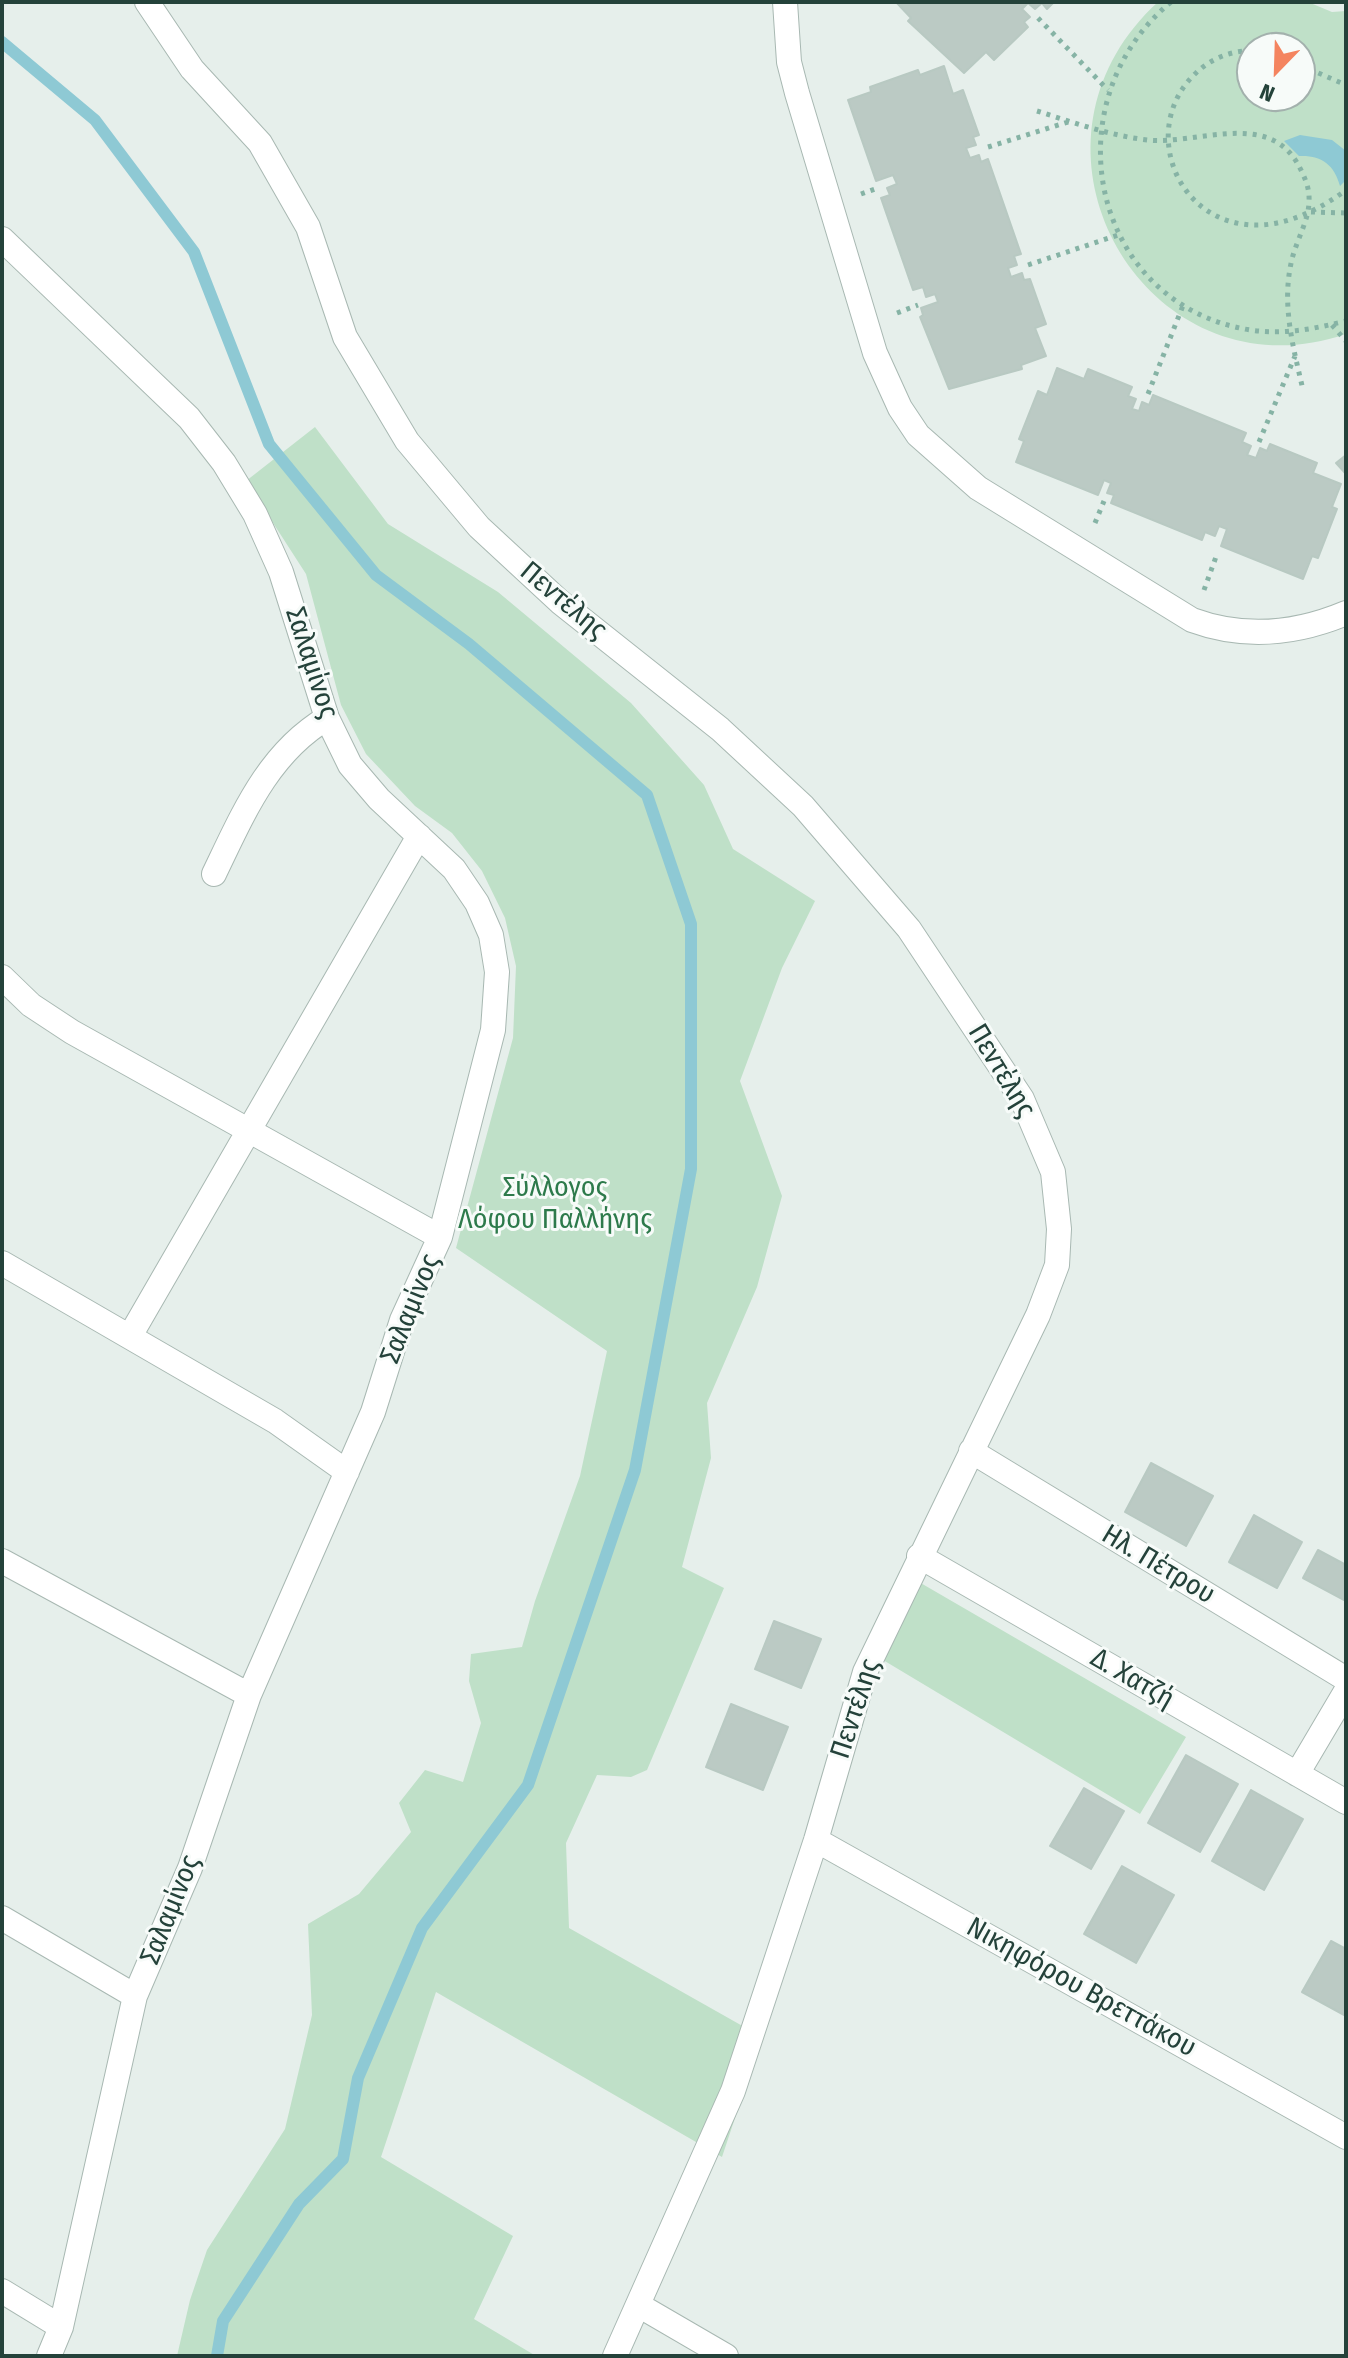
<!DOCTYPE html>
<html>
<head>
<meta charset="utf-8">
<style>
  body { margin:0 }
  #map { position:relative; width:1348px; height:2358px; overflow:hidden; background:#e6efeb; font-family:"Fira Sans Condensed",sans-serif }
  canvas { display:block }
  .frame { position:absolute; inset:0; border:4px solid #24423a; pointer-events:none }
  .north { position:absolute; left:1236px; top:32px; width:80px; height:80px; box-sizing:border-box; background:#f7fbf9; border:2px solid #a3b1ad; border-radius:50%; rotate:203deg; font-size:22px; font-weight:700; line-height:32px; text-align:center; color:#24423a }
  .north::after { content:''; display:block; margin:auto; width:28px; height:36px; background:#f4845f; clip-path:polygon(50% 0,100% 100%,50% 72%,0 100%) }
</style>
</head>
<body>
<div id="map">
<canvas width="1348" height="2358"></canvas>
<div class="frame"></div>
<div class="north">N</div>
</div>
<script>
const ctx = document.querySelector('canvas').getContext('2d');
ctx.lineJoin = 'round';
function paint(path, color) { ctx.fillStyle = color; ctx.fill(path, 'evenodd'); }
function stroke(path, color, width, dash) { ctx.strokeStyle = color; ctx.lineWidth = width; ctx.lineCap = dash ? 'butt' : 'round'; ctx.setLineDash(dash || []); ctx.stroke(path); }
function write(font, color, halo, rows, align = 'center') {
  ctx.font = font + ' "Fira Sans Condensed",sans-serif'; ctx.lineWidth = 6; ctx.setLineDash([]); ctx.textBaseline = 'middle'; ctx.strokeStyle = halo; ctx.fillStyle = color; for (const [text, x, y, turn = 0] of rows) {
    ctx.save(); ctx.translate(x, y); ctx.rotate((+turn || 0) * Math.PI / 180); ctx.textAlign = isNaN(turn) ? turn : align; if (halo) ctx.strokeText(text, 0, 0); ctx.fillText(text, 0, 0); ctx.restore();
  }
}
paint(new Path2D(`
  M1158 2H1308L1332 12 1346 11V334C1148 402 998 148 1158 2ZM1252 48H1300V96H1252Z
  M315 427 388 524 498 592 631 703 704 785 733 849 815 901 782 968 740 1081 782 1196 757 1287 707 1403 711 1458 682 1567 724 1588 647 1770 631 1777 597 1775 566 1843 569 1928 762 2037 722 2157 436 1992 381 2157 513 2236 474 2319 536 2356H177L190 2300 207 2250 285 2129 312 2015 308 1924 359 1894 411 1832 399 1803 425 1770 463 1782 481 1723 469 1681 471 1654 522 1647 535 1601 580 1476 607 1351 456 1248 513 1038 516 966 505 918 482 871 452 833 415 806 366 754 341 705 306 574 246 481Z
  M900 1571 1186 1737 1140 1814 863 1648Z`), '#bfe0c8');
paint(new Path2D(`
  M1300 135 1332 140 1346 151V180L1340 186C1334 164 1321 155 1299 156L1284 141Z`), '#8ec9d4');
stroke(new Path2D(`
  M2 42 95 120 194 252 269 444 376 575 469 644 647 795 691 924V1169L635 1470 528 1785 422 1928 358 2078 343 2159 299 2204 223 2321 217 2356`), '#8ec9d4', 12);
const building = new Path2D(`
  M896 2H1054L1047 9 1042 3 1035 9 1028 3 1022 9 1030 17 1024 22 1028 27 994 60 986 52 964 73 908 21 911 18Z
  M944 66 953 94 963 90 979 135 973 137 976 145 966 148 970 158 979 155 981 162 988 159 1021 254 1014 256 1017 265 1008 268 1011 277 1022 273 1024 280 1030 279 1046 324 1035 328 1046 356 1021 365 1022 369 949 389 920 317 923 315 921 308 938 302 935 294 926 297 923 287 913 290 881 198 890 195 887 188 897 184 893 175 876 181 848 100 871 92 870 87 918 70 920 75Z
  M1057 368 1084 379 1088 369 1132 387 1128 396 1136 399 1132 409 1139 411 1142 402 1149 405 1153 395 1246 433 1242 442 1251 446 1247 455 1256 458 1260 448 1267 451 1270 444 1317 463 1313 473 1341 484 1332 507 1337 509 1318 558 1312 556 1303 579 1221 546 1227 529 1219 526 1215 536 1205 532 1202 540 1111 503 1114 495 1107 493 1111 483 1104 480 1098 495 1016 462 1024 441 1019 439 1038 391 1047 395Z
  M1346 455V474L1336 463Z
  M1151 1463 1213 1496 1186 1546 1125 1512Z
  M1254 1515 1302 1542 1277 1588 1229 1562Z
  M1318 1550 1346 1565V1601L1303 1578Z
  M774 1621 821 1639 801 1688 755 1669Z
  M731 1704 788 1727 763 1790 706 1767Z
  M1186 1755 1238 1784 1200 1852 1148 1823Z
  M1084 1788 1124 1811 1091 1869 1050 1846Z
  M1251 1790 1303 1819 1264 1890 1212 1861Z
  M1122 1866 1174 1895 1136 1963 1084 1934Z
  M1331 1941 1346 1949V2016L1302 1992Z`);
paint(building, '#bbcac4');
stroke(building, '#b8c9c2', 2);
const minor = new Path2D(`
  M147 2 192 69 260 143 308 227 345 337 407 441 479 527 560 602 720 729 803 806 909 929 1022 1099 1053 1172 1059 1229 1057 1265 1038 1315 865 1672 816 1840 733 2091 615 2356
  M785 2 789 62 797 93 875 353 900 408 918 435 978 488 1192 620C1244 639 1296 634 1346 613
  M2 239 189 418 224 463 255 514 281 572 327 718 350 765 379 799 454 869 477 903 491 935 497 972 493 1030 440 1237 402 1320 373 1412 249 1695 190 1868 135 1996 61 2327 49 2356
  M214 874C243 814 268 753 327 718
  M2 977 31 1005 72 1032 440 1237
  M2 1263 275 1421 347 1472
  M130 1336 419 836
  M971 1451 1346 1679
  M919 1556 1346 1802
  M2 1561 249 1695
  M1297 1774 1346 1691
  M816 1840 1346 2137
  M2 1918 135 1996
  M2 2291 61 2327
  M640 2306 726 2356`);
stroke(minor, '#a8b8b2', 26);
stroke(new Path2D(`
  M1171 2C1050 102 1090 304 1250 330 1284 335 1313 329 1346 321
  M1038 18 1108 90
  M1252 51C1232 50 1210 59 1196 73 1143 122 1170 213 1242 224 1279 230 1318 211 1346 190
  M1300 65 1346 85
  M1037 111C1072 122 1111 136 1148 140 1195 145 1264 111 1296 161 1303 173 1310 187 1309 201 1309 220 1297 239 1292 259 1281 304 1293 346 1303 390
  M988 147 1068 122
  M861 194 875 189
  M1311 212 1346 213
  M1028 265 1121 234
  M897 313 918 305
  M1332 325 1346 341
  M1148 394 1184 303
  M1259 442 1295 356
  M1095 523 1104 501
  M1204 590 1217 554`), '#86b3a5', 5, [4, 6]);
stroke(minor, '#fff', 24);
write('28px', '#24423a', '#f7fbf9', [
  ["Πεντέλης",563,601,40],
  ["Σαλαμίνος",311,663,72],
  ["Πεντέλης",1001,1071,59],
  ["Σαλαμίνος",411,1309,-68],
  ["Ηλ. Πέτρου",1158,1565,31],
  ["Δ. Χατζή",1132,1679,30],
  ["Πεντέλης",856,1709,-72],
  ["Σαλαμίνος",171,1910,-68],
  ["Νικηφόρου Βρεττάκου",1081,1988,29]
]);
write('28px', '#2d7a4b', '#f7fbf9', [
  ["Σύλλογος",555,1188],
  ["Λόφου Παλλήνης",555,1220]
]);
</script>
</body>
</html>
